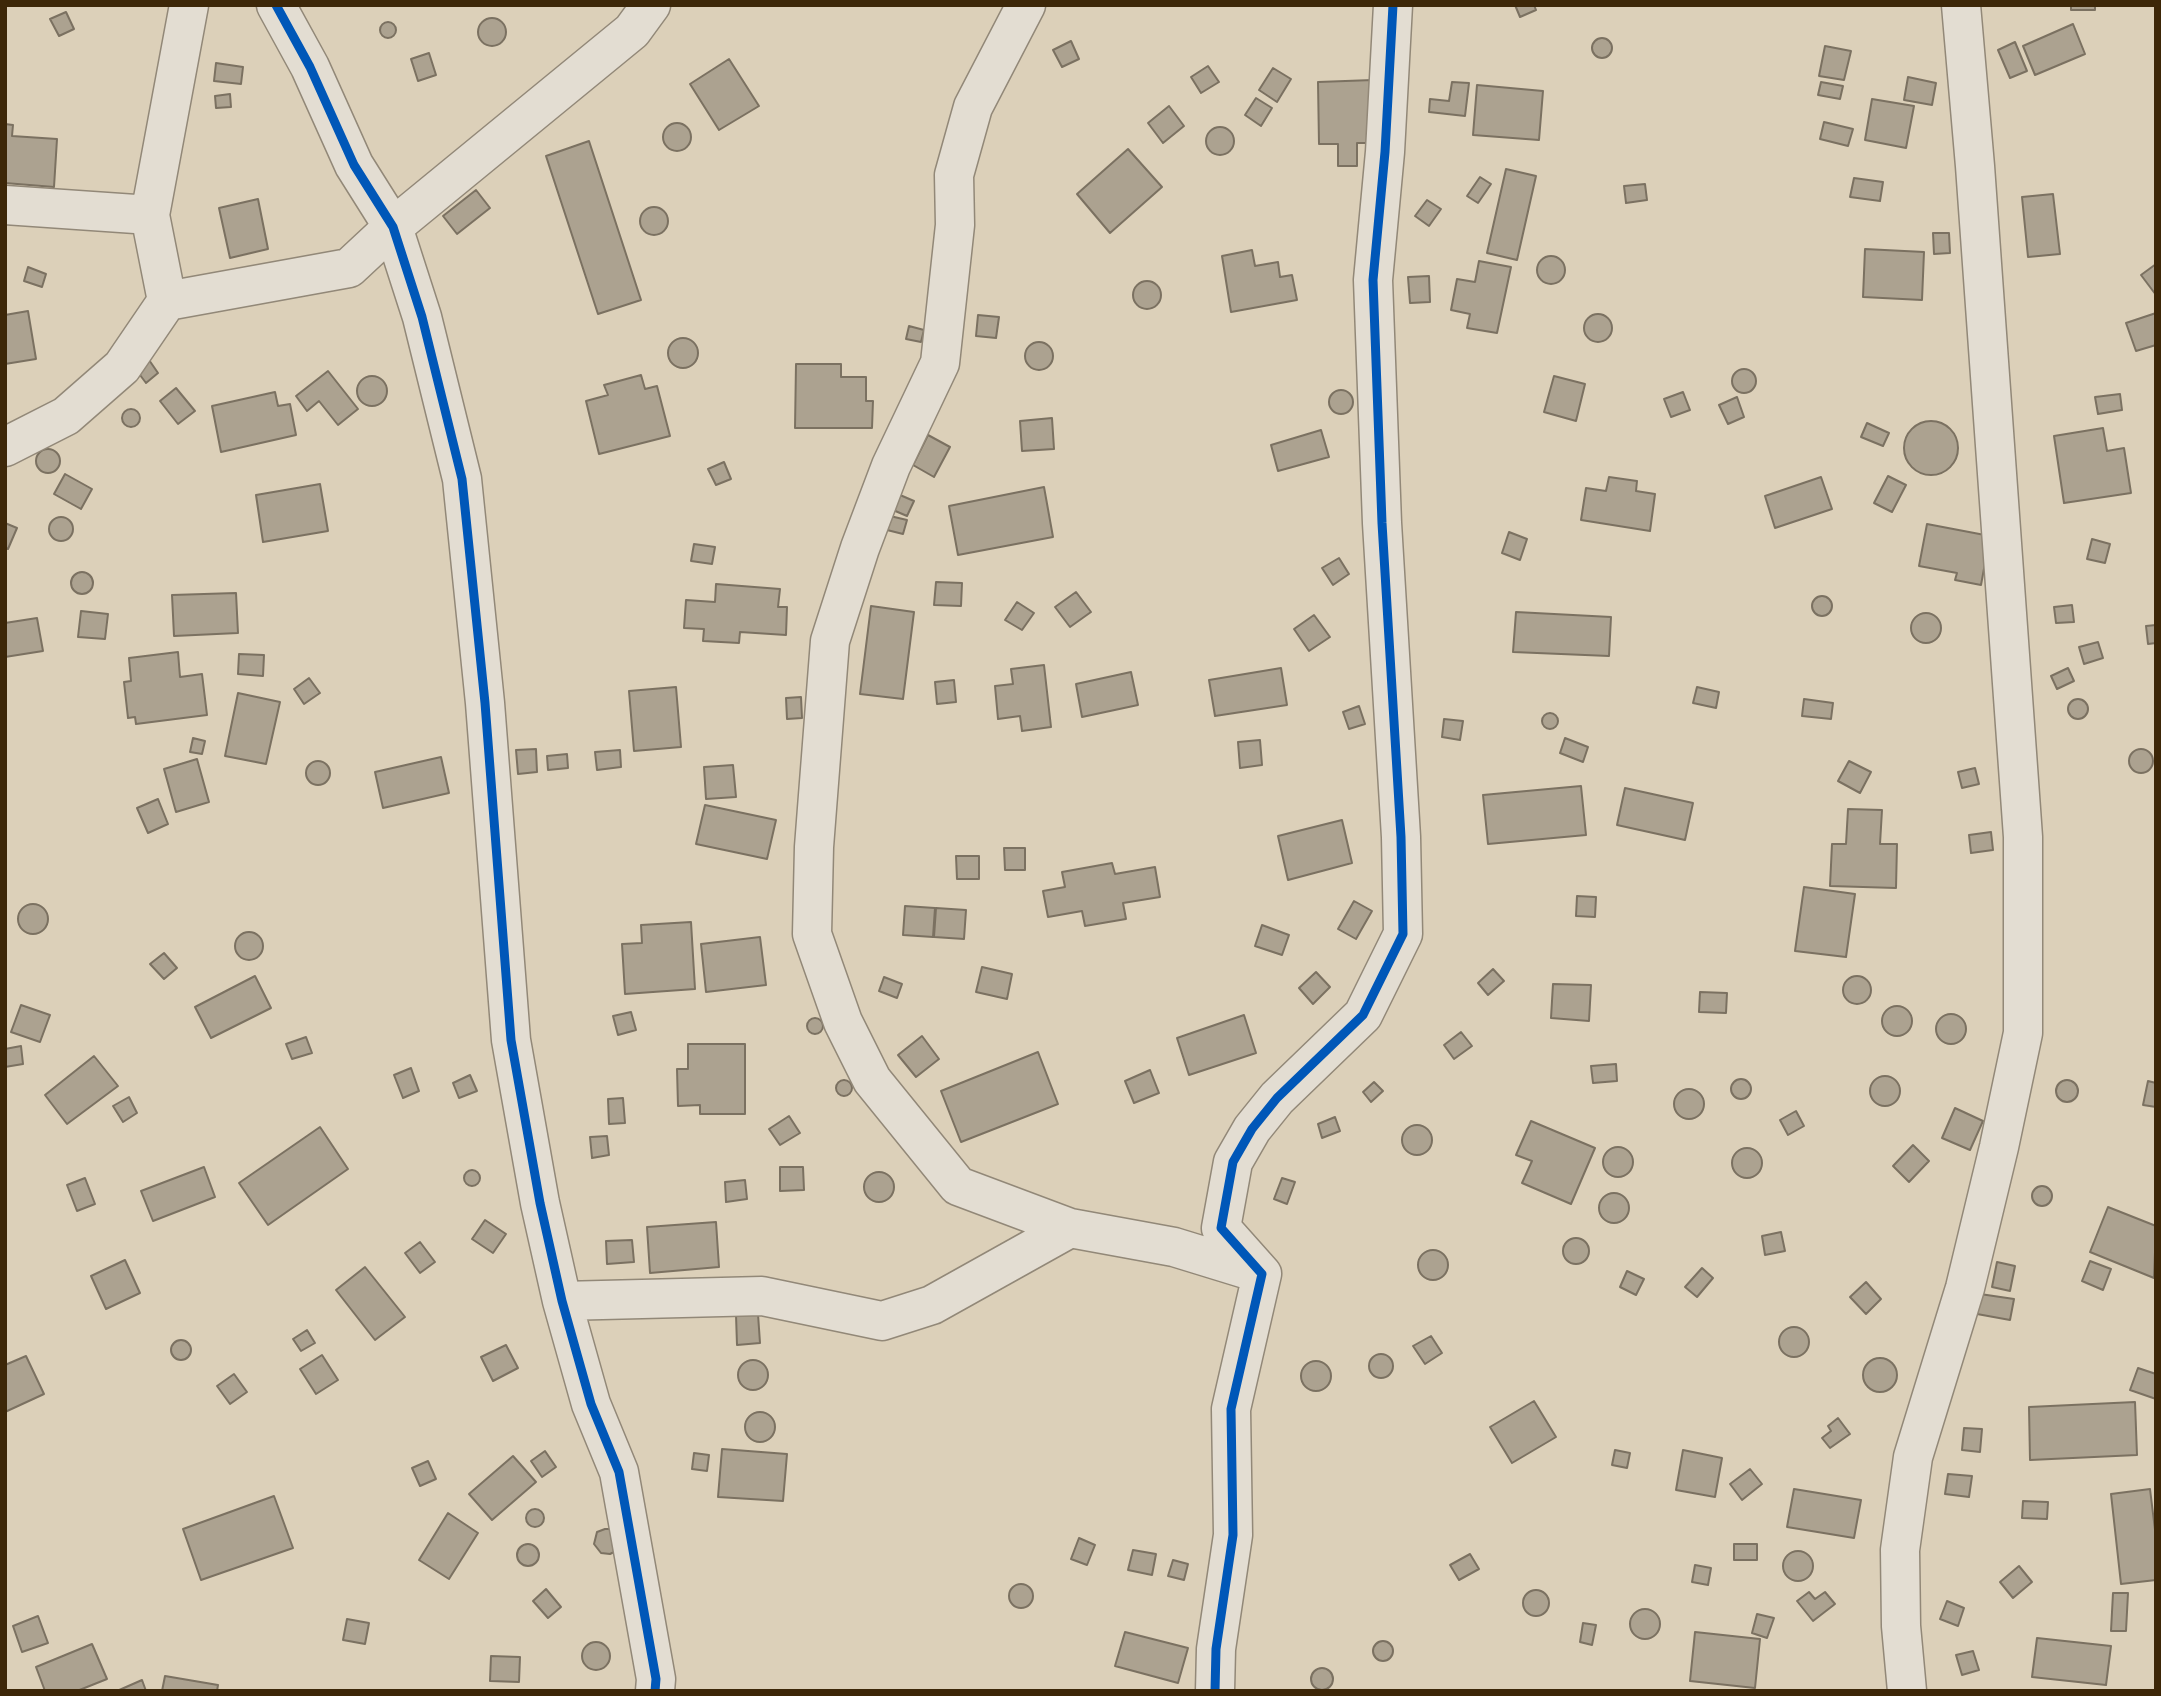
<!DOCTYPE html>
<html>
<head>
<meta charset="utf-8">
<style>
  body { margin:0 }
  #map { position:relative; width:2161px; height:1696px; overflow:hidden; background:#dcd0b9; font-family:"Libre Bodoni",serif }
  canvas { display:block }
  .frame { position:absolute; inset:0; border:7px solid #3d2708; pointer-events:none }
</style>
</head>
<body>
<div id="map">
<canvas width="2161" height="1696"></canvas>
<div class="frame"></div>
</div>
<script>
const ctx = document.querySelector('canvas').getContext('2d');
ctx.lineJoin = 'round';
function paint(path, color) { ctx.fillStyle = color; ctx.fill(path, 'evenodd'); }
function stroke(path, color, width, dash) { ctx.strokeStyle = color; ctx.lineWidth = width; ctx.lineCap = dash ? 'butt' : 'round'; ctx.setLineDash(dash || []); ctx.stroke(path); }
const building = new Path2D(`
  M1515 5H1534L1536 10 1520 17Z
  M2071 5H2095V10H2071Z
  M66 12 74 29 59 36 50 19Z
  M478 32a14 14 0 1 1 28 0a14 14 0 1 1-28 0Z
  M380 30a8 8 0 1 1 16 0a8 8 0 1 1-16 0Z
  M2073 24 2085 54 2035 75 2023 46Z
  M1592 48a10 10 0 1 1 20 0a10 10 0 1 1-20 0Z
  M1071 41 1079 59 1062 67 1053 50Z
  M2015 42 2027 71 2010 78 1998 50Z
  M1825 46 1851 51 1844 80 1819 76Z
  M429 53 436 75 418 81 411 59Z
  M729 59 759 106 719 130 690 84Z
  M216 63 243 67 241 84 214 81Z
  M1208 66 1219 82 1201 93 1191 77Z
  M1273 68 1291 79 1277 102 1259 90Z
  M1908 77 1936 83 1932 105 1904 100Z
  M1373 80 1374 143H1357V166H1338V144H1319L1318 82Z
  M1452 82 1469 83 1465 116 1429 112 1430 99 1449 101Z
  M1821 82 1843 86 1840 99 1818 95Z
  M1477 85 1543 91 1539 140 1473 135Z
  M230 94 231 107 216 108 215 96Z
  M1256 98 1272 108 1261 126 1245 115Z
  M1872 99 1914 106 1906 148 1865 140Z
  M1169 106 1184 126 1163 143 1148 123Z
  M1824 122 1853 129 1848 146 1820 139Z
  M663 137a14 14 0 1 1 28 0a14 14 0 1 1-28 0Z
  M5 124 13 125 12 136 57 139 54 187 5 183Z
  M1206 141a14 14 0 1 1 28 0a14 14 0 1 1-28 0Z
  M589 141 641 300 598 314 546 156Z
  M1128 149 1162 187 1110 233 1077 194Z
  M1506 169 1536 176 1517 260 1487 253Z
  M1480 177 1491 184 1478 203 1467 196Z
  M1854 178 1883 182 1880 201 1850 197Z
  M1645 184 1647 200 1626 203 1624 186Z
  M476 190 490 208 457 234 443 216Z
  M2053 194 2060 254 2028 257 2022 197Z
  M258 199 268 249 230 258 219 208Z
  M1427 200 1441 209 1429 226 1415 216Z
  M640 221a14 14 0 1 1 28 0a14 14 0 1 1-28 0Z
  M1933 233H1949L1950 253 1934 254Z
  M1865 249 1924 252 1922 300 1863 297Z
  M1252 250 1255 266 1278 262 1280 277 1292 275 1297 300 1231 312 1222 256Z
  M1537 270a14 14 0 1 1 28 0a14 14 0 1 1-28 0Z
  M1479 261 1511 267 1497 333 1467 328 1470 314 1451 310 1457 279 1475 282Z
  M2156 264V295L2141 275Z
  M28 267 46 274 42 287 24 281Z
  M1429 276 1430 302 1410 303 1408 277Z
  M1133 295a14 14 0 1 1 28 0a14 14 0 1 1-28 0Z
  M28 311 36 359 5 364V315Z
  M2156 313V345L2136 351 2126 323Z
  M1584 328a14 14 0 1 1 28 0a14 14 0 1 1-28 0Z
  M978 315 999 317 996 338 976 336Z
  M909 326 924 330 921 342 906 339Z
  M668 353a15 15 0 1 1 30 0a15 15 0 1 1-30 0Z
  M1025 356a14 14 0 1 1 28 0a14 14 0 1 1-28 0Z
  M147 357 158 373 146 383 134 367Z
  M796 364H841V377H866V401H873L872 428H795Z
  M1732 381a12 12 0 1 1 24 0a12 12 0 1 1-24 0Z
  M328 371 358 409 338 425 319 401 307 411 296 396Z
  M641 375 645 389 657 386 670 436 599 454 586 401 608 395 604 385Z
  M357 391a15 15 0 1 1 30 0a15 15 0 1 1-30 0Z
  M1554 376 1585 384 1576 421 1544 412Z
  M176 388 195 411 178 424 160 401Z
  M1329 402a12 12 0 1 1 24 0a12 12 0 1 1-24 0Z
  M275 392 278 406 290 404 296 435 221 452 212 406Z
  M1683 392 1690 410 1671 417 1664 399Z
  M2120 394 2122 410 2098 414 2095 397Z
  M1737 397 1744 417 1728 424 1719 405Z
  M122 418a9 9 0 1 1 18 0a9 9 0 1 1-18 0Z
  M1052 418 1054 449 1022 451 1020 421Z
  M1904 448a27 27 0 1 1 54 0a27 27 0 1 1-54 0Z
  M1867 423 1889 433 1883 446 1861 437Z
  M2103 428 2107 451 2124 448 2131 493 2064 503 2054 436Z
  M1321 430 1329 457 1278 471 1271 445Z
  M928 435 950 447 934 477 913 465Z
  M36 461a12 12 0 1 1 24 0a12 12 0 1 1-24 0Z
  M724 462 731 479 716 485 708 469Z
  M65 474 92 489 81 509 54 494Z
  M1888 476 1906 485 1892 512 1874 503Z
  M1609 477 1637 481 1636 491 1655 494 1650 531 1581 520 1586 488 1606 491Z
  M1821 477 1832 509 1775 528 1765 496Z
  M320 484 328 531 263 542 256 495Z
  M1044 487 1053 537 958 555 949 506Z
  M900 495 914 501 907 516 893 510Z
  M890 516 907 520 903 534 887 530Z
  M49 529a12 12 0 1 1 24 0a12 12 0 1 1-24 0Z
  M5 523 17 528 8 549 5 548Z
  M1927 524 1990 536 1981 585 1955 580 1957 573 1919 566Z
  M1509 532 1527 539 1520 560 1502 553Z
  M2092 539 2110 544 2105 563 2087 559Z
  M694 544 715 547 712 564 691 561Z
  M1339 558 1349 574 1333 585 1322 568Z
  M71 583a11 11 0 1 1 22 0a11 11 0 1 1-22 0Z
  M936 582 962 583 961 606 934 605Z
  M716 584 780 589 778 607H787L786 635 740 632 739 643 703 641 704 629 684 628 686 600 715 602Z
  M1076 592 1091 612 1070 627 1055 607Z
  M236 593 238 633 174 636 172 595Z
  M1812 606a10 10 0 1 1 20 0a10 10 0 1 1-20 0Z
  M1017 602 1034 613 1022 630 1005 620Z
  M2072 605 2074 622 2056 623 2054 607Z
  M871 606 914 612 903 699 860 694Z
  M81 611 108 614 105 639 78 637Z
  M1516 612 1611 617 1609 656 1513 652Z
  M1911 628a15 15 0 1 1 30 0a15 15 0 1 1-30 0Z
  M1314 615 1330 637 1309 651 1294 629Z
  M37 618 43 651 5 657V623Z
  M2156 625V643L2148 644 2146 626Z
  M2098 642 2103 658 2084 664 2079 647Z
  M178 652 180 677 202 674 207 715 136 724 135 717 128 718 124 682 131 681 129 658Z
  M239 654 264 655 263 676 238 674Z
  M1044 665 1051 727 1022 731 1020 716 998 719 995 686 1013 684 1011 669Z
  M1281 668 1287 705 1215 716 1209 680Z
  M2068 668 2074 681 2057 689 2051 676Z
  M1131 672 1138 705 1082 717 1076 684Z
  M309 678 320 693 304 704 294 689Z
  M954 680 956 702 937 704 935 682Z
  M676 687 681 747 634 751 629 691Z
  M1697 687 1719 692 1716 708 1693 703Z
  M238 693 280 702 266 764 225 756Z
  M801 697 802 718 787 719 786 698Z
  M2068 709a10 10 0 1 1 20 0a10 10 0 1 1-20 0Z
  M1804 699 1833 703 1831 719 1802 716Z
  M1359 706 1365 724 1349 729 1343 712Z
  M1542 721a8 8 0 1 1 16 0a8 8 0 1 1-16 0Z
  M1444 719 1463 721 1460 740 1442 737Z
  M193 738 205 741 202 754 190 752Z
  M1565 738 1588 747 1583 762 1560 753Z
  M1260 740 1262 765 1240 768 1238 742Z
  M2129 761a12 12 0 1 1 24 0a12 12 0 1 1-24 0Z
  M536 749 537 772 518 774 516 750Z
  M620 750 621 767 597 770 595 752Z
  M567 754 568 768 548 770 547 756Z
  M441 757 449 793 383 808 375 772Z
  M197 759 209 802 176 812 164 769Z
  M306 773a12 12 0 1 1 24 0a12 12 0 1 1-24 0Z
  M1849 761 1871 772 1860 793 1838 781Z
  M733 765 736 797 706 799 704 767Z
  M1975 768 1979 784 1962 788 1958 772Z
  M1581 786 1586 835 1488 844 1483 795Z
  M1625 788 1693 803 1685 840 1617 825Z
  M158 799 168 824 148 833 137 808Z
  M705 805 776 820 767 859 696 844Z
  M1848 809 1882 810 1880 844H1897L1896 888 1830 886 1832 844H1846Z
  M1342 820 1352 863 1288 880 1278 836Z
  M1991 832 1993 850 1971 853 1969 835Z
  M1004 848H1025V870H1005Z
  M956 856H979V879H957Z
  M1112 863 1115 874 1155 867 1160 897 1123 903 1126 919 1085 926 1082 911 1048 917 1043 891 1065 887 1062 872Z
  M1804 887 1855 894 1846 957 1795 951Z
  M1577 896 1596 897 1595 917 1576 916Z
  M1354 901 1372 911 1356 939 1338 929Z
  M18 919a15 15 0 1 1 30 0a15 15 0 1 1-30 0Z
  M905 906 935 908 933 937 903 935Z
  M936 908 966 910 964 939 934 937Z
  M691 922 695 989 625 994 622 944 642 943 641 925Z
  M1262 925 1289 935 1282 955 1255 946Z
  M235 946a14 14 0 1 1 28 0a14 14 0 1 1-28 0Z
  M760 937 766 985 706 992 701 944Z
  M164 953 177 968 164 979 150 964Z
  M982 967 1012 974 1007 999 976 992Z
  M1493 969 1504 981 1488 995 1478 983Z
  M1316 972 1330 987 1313 1004 1299 988Z
  M1843 990a14 14 0 1 1 28 0a14 14 0 1 1-28 0Z
  M255 976 271 1008 211 1038 195 1007Z
  M884 977 902 984 897 998 879 991Z
  M1553 984 1591 985 1589 1021 1551 1018Z
  M1700 992 1727 993 1726 1013 1699 1012Z
  M21 1005 50 1015 40 1042 11 1032Z
  M1882 1021a15 15 0 1 1 30 0a15 15 0 1 1-30 0Z
  M631 1012 636 1030 618 1035 613 1016Z
  M1936 1029a15 15 0 1 1 30 0a15 15 0 1 1-30 0Z
  M1244 1015 1256 1053 1189 1075 1177 1038Z
  M807 1026a8 8 0 1 1 16 0a8 8 0 1 1-16 0Z
  M1461 1032 1472 1046 1454 1059 1444 1045Z
  M922 1036 939 1059 916 1077 898 1055Z
  M306 1037 312 1053 292 1059 286 1044Z
  M688 1044H745V1114H700V1105L678 1106 677 1069H688Z
  M21 1046 23 1064 5 1067V1049Z
  M1038 1052 1058 1104 961 1142 941 1091Z
  M94 1056 118 1086 67 1124 45 1095Z
  M1616 1064 1617 1081 1593 1083 1591 1066Z
  M411 1068 419 1091 403 1098 394 1075Z
  M1150 1070 1159 1093 1134 1103 1125 1081Z
  M470 1075 477 1091 459 1098 453 1083Z
  M1870 1091a15 15 0 1 1 30 0a15 15 0 1 1-30 0Z
  M1731 1089a10 10 0 1 1 20 0a10 10 0 1 1-20 0Z
  M836 1088a8 8 0 1 1 16 0a8 8 0 1 1-16 0Z
  M2056 1091a11 11 0 1 1 22 0a11 11 0 1 1-22 0Z
  M2148 1081 2156 1083V1107L2143 1105Z
  M1374 1082 1383 1091 1371 1102 1363 1092Z
  M1674 1104a15 15 0 1 1 30 0a15 15 0 1 1-30 0Z
  M129 1097 137 1113 123 1122 113 1106Z
  M623 1098 625 1123 609 1124 608 1099Z
  M1955 1108 1983 1121 1970 1150 1942 1138Z
  M1796 1111 1804 1126 1788 1135 1780 1120Z
  M789 1116 800 1133 780 1145 769 1129Z
  M1335 1117 1340 1131 1322 1138 1318 1124Z
  M1531 1121 1595 1148 1571 1204 1522 1183 1532 1161 1516 1155Z
  M1402 1140a15 15 0 1 1 30 0a15 15 0 1 1-30 0Z
  M320 1127 348 1169 268 1225 239 1183Z
  M607 1136 609 1155 592 1158 590 1137Z
  M1913 1145 1929 1161 1909 1182 1893 1166Z
  M1603 1162a15 15 0 1 1 30 0a15 15 0 1 1-30 0Z
  M1732 1163a15 15 0 1 1 30 0a15 15 0 1 1-30 0Z
  M204 1167 215 1197 153 1221 141 1191Z
  M780 1167H803L804 1190 780 1191Z
  M464 1178a8 8 0 1 1 16 0a8 8 0 1 1-16 0Z
  M864 1187a15 15 0 1 1 30 0a15 15 0 1 1-30 0Z
  M85 1178 95 1204 77 1211 67 1185Z
  M1282 1178 1295 1182 1287 1204 1274 1199Z
  M745 1180 747 1199 726 1202 725 1182Z
  M2032 1196a10 10 0 1 1 20 0a10 10 0 1 1-20 0Z
  M1599 1208a15 15 0 1 1 30 0a15 15 0 1 1-30 0Z
  M2108 1207 2156 1226 2154 1278 2090 1252Z
  M485 1220 506 1234 493 1253 472 1239Z
  M716 1222 719 1267 650 1273 647 1227Z
  M1781 1232 1785 1251 1765 1255 1762 1236Z
  M1563 1251a13 13 0 1 1 26 0a13 13 0 1 1-26 0Z
  M632 1240 634 1262 607 1264 606 1241Z
  M420 1242 435 1262 420 1273 405 1253Z
  M1418 1265a15 15 0 1 1 30 0a15 15 0 1 1-30 0Z
  M125 1260 140 1293 106 1309 91 1276Z
  M2090 1261 2111 1269 2103 1290 2082 1281Z
  M1997 1262 2015 1266 2010 1291 1992 1287Z
  M365 1267 405 1317 375 1340 336 1290Z
  M1702 1268 1713 1278 1697 1297 1685 1287Z
  M1627 1271 1644 1279 1636 1295 1620 1287Z
  M1866 1282 1881 1299 1866 1314 1850 1297Z
  M1980 1294 2014 1299 2010 1320 1977 1314Z
  M758 1314 760 1343 737 1345 736 1315Z
  M1779 1342a15 15 0 1 1 30 0a15 15 0 1 1-30 0Z
  M307 1330 315 1343 301 1351 293 1339Z
  M1431 1336 1442 1353 1425 1364 1413 1346Z
  M171 1350a10 10 0 1 1 20 0a10 10 0 1 1-20 0Z
  M506 1345 518 1368 493 1381 481 1357Z
  M1369 1366a12 12 0 1 1 24 0a12 12 0 1 1-24 0Z
  M322 1355 338 1380 316 1394 300 1369Z
  M26 1356 44 1394 5 1412V1365Z
  M1863 1375a17 17 0 1 1 34 0a17 17 0 1 1-34 0Z
  M738 1375a15 15 0 1 1 30 0a15 15 0 1 1-30 0Z
  M1301 1376a15 15 0 1 1 30 0a15 15 0 1 1-30 0Z
  M2138 1368 2156 1374V1399L2130 1390Z
  M234 1374 247 1392 230 1404 217 1386Z
  M1534 1401 1556 1437 1512 1463 1490 1427Z
  M2135 1402 2137 1455 2030 1460 2029 1407Z
  M745 1427a15 15 0 1 1 30 0a15 15 0 1 1-30 0Z
  M1838 1418 1850 1434 1830 1448 1822 1438 1831 1431 1828 1426Z
  M1964 1428 1982 1429 1980 1452 1962 1450Z
  M722 1449 787 1454 783 1501 718 1497Z
  M1615 1450 1630 1453 1627 1468 1612 1465Z
  M1683 1450 1722 1458 1715 1497 1676 1490Z
  M545 1451 556 1467 542 1477 531 1461Z
  M694 1453 709 1455 707 1471 692 1469Z
  M513 1456 536 1482 492 1520 469 1494Z
  M428 1461 436 1479 420 1486 412 1468Z
  M1750 1469 1762 1484 1742 1500 1730 1484Z
  M1948 1474 1972 1476 1969 1497 1945 1494Z
  M1794 1489 1861 1500 1854 1538 1787 1527Z
  M2150 1489 2156 1538V1580L2121 1584 2111 1494Z
  M274 1496 293 1548 201 1580 183 1529Z
  M2023 1501 2048 1502 2047 1519 2022 1518Z
  M526 1518a9 9 0 1 1 18 0a9 9 0 1 1-18 0Z
  M448 1513 478 1533 449 1579 419 1560Z
  M605 1529H610L614 1552 610 1554 601 1553 594 1544 597 1532Z
  M1079 1538 1095 1545 1087 1565 1071 1559Z
  M517 1555a11 11 0 1 1 22 0a11 11 0 1 1-22 0Z
  M1734 1544H1757V1560H1734Z
  M1133 1550 1156 1554 1152 1575 1128 1570Z
  M1783 1566a15 15 0 1 1 30 0a15 15 0 1 1-30 0Z
  M1470 1554 1479 1569 1459 1580 1450 1565Z
  M1173 1560 1188 1564 1184 1580 1168 1576Z
  M1695 1565 1711 1568 1708 1585 1692 1582Z
  M2019 1566 2032 1582 2013 1598 2000 1582Z
  M1009 1596a12 12 0 1 1 24 0a12 12 0 1 1-24 0Z
  M546 1589 561 1607 548 1618 533 1601Z
  M1523 1603a13 13 0 1 1 26 0a13 13 0 1 1-26 0Z
  M1809 1592 1815 1599 1825 1592 1835 1604 1813 1621 1797 1601Z
  M2113 1593H2128L2126 1631H2111Z
  M1947 1601 1964 1608 1958 1626 1940 1619Z
  M1630 1624a15 15 0 1 1 30 0a15 15 0 1 1-30 0Z
  M1757 1614 1774 1618 1767 1638 1752 1633Z
  M38 1616 48 1643 22 1652 13 1626Z
  M347 1619 369 1623 365 1644 343 1640Z
  M1583 1623 1596 1625 1592 1645 1580 1642Z
  M1125 1632 1188 1648 1178 1683 1115 1666Z
  M1695 1632 1760 1639 1755 1688 1690 1681Z
  M2037 1638 2111 1646 2106 1685 2032 1677Z
  M1373 1651a10 10 0 1 1 20 0a10 10 0 1 1-20 0Z
  M582 1656a14 14 0 1 1 28 0a14 14 0 1 1-28 0Z
  M92 1644 107 1679 77 1691H45L36 1667Z
  M1973 1651 1979 1670 1962 1675 1956 1655Z
  M491 1656 520 1657 519 1682 490 1681Z
  M1311 1679a11 11 0 1 1 22 0a11 11 0 1 1-22 0Z
  M165 1676 218 1685 217 1691H162Z
  M142 1680 146 1691H117Z`);
paint(building, '#aca290');
stroke(building, '#7b7161', 2);
const minor = new Path2D(`
  M276 5 310 67 354 165 393 227 422 317 462 479 485 703 511 1040 540 1203 562 1301 591 1404 619 1472 656 1679 655 1691
  M1026 5 973 107 954 175 955 225 940 363 891 466 860 548 830 641 814 847 812 934 843 1022 872 1080 958 1186 1070 1228 1174 1247 1262 1274
  M5 205 150 215
  M167 301 150 215 189 5
  M5 447 66 416 122 367 167 301 349 268 393 227 632 31 651 5
  M562 1301 762 1296 882 1321 932 1305 1070 1228
  M1215 1691 1216 1649 1233 1535 1231 1409 1262 1274 1221 1228 1233 1162 1252 1129 1277 1098 1363 1015 1403 934 1401 837 1382 523 1373 280 1385 152 1393 5
  M1907 1691 1901 1626 1900 1550 1913 1457 1965 1288 1999 1147 2023 1033V837L1975 166 1961 5`);
stroke(minor, '#928878', 41);
stroke(minor, '#e3ddd2', 38);
stroke(new Path2D(`
  M276 5 310 67 354 165 393 227 422 317 462 479 485 703 511 1040 540 1203 562 1301 591 1404 619 1472 656 1679 655 1691
  M1215 1691 1216 1649 1233 1535 1231 1409 1262 1274 1221 1228 1233 1162 1252 1129 1277 1098 1363 1015 1403 934 1401 837 1382 523 1373 280 1385 152 1393 5`), '#0057b8', 9);
</script>
</body>
</html>
